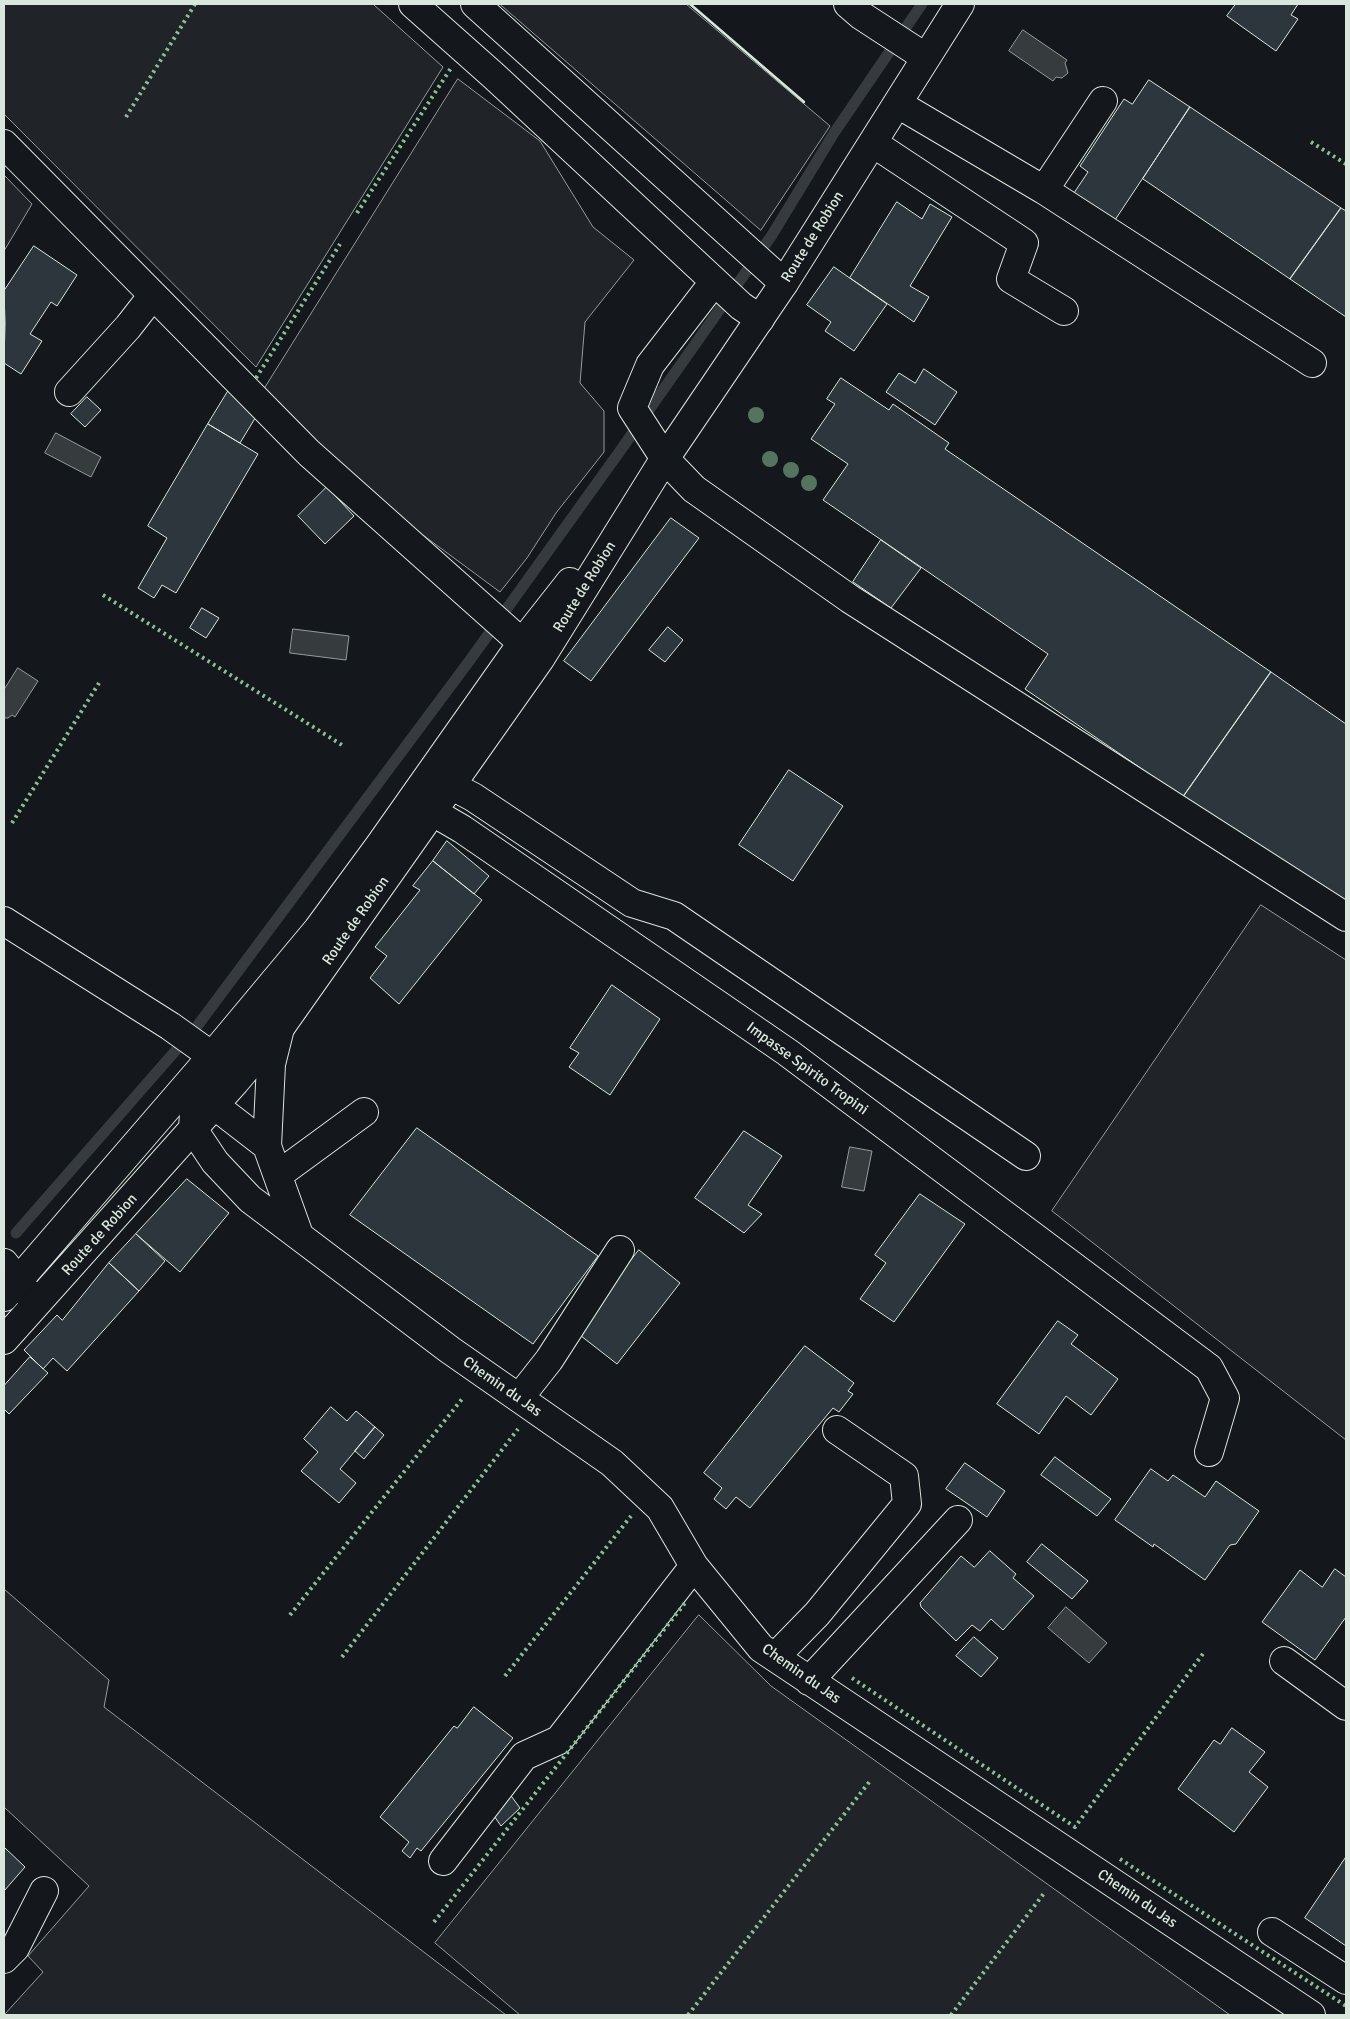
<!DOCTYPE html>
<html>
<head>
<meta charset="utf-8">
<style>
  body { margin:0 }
  #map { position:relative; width:1350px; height:2019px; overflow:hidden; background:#14181c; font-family:Signika,sans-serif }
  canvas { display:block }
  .frame { position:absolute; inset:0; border:5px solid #d8e6dc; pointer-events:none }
</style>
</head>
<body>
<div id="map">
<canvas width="1350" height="2019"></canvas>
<div class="frame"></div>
</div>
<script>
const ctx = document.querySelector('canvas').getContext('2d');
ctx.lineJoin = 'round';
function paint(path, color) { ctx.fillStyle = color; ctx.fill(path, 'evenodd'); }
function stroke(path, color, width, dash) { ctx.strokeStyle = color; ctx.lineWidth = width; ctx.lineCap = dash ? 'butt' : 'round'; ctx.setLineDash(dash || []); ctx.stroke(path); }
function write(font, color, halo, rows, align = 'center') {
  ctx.font = font + ' Signika,sans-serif'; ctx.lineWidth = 4; ctx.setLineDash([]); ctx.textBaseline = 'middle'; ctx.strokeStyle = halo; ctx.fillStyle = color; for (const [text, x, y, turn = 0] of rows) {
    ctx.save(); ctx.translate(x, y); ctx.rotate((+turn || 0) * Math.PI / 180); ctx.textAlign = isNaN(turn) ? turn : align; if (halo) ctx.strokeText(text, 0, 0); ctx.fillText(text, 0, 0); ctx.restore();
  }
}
const green = new Path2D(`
  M4 4H373L443 67 256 367 4 114Z
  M500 4H686L830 126 761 230Z
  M458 79 540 141 593 227 634 260 585 322 580 383 604 411V452L556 513 527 558 500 592 366 493 263 391Z
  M4 175 32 204 4 251Z
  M1261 905 1346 960V1440L1052 1211Z
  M4 1589 109 1680 104 1707 506 2015H4L43 1972 28 1956 89 1886 4 1807Z
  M699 1615 771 1686 1230 2015H520L435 1943Z`);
paint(green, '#202428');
stroke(green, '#939e99', 1);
const water = new Path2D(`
  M1023 30 1067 60 1065 63 1068 73 1062 78 1056 77 1053 81 1009 51Z
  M56 433 101 457 91 477 45 453Z
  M293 629 349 636 346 660 290 653Z
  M18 668 38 681 15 717 12 715 8 718H4V690Z
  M850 1147 872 1151 864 1191 842 1187Z
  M1066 1607 1107 1643 1089 1663 1048 1628Z`);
paint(water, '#363b3e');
stroke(water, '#939e99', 1);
stroke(new Path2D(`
  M16 1233 198 1025 470 660 620 451 772 235 834 133 922 4`), '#363b3e', 11);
const building = new Path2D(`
  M1236 4H1298L1291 15 1298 19 1276 51 1227 16Z
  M1149 80 1190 107 1113 223 1072 196 1088 172 1080 166 1124 99 1132 104Z
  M1190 107 1341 208 1290 279 1143 179Z
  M897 202 922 219 930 204 952 217 910 286 929 297 914 322 850 278Z
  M1341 208 1346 211V317L1290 279Z
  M34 246 77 275 57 306 51 302 30 334 42 341 21 374 4 363 5 323 4 291Z
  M834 267 887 304 854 351 825 331 831 322 807 305Z
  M924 369 957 392 935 425 886 392 899 373 915 383Z
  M841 378 889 410 893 404 949 443 945 449 1271 672 1183 797 1025 689 1048 654 823 500 848 464 811 439 835 404 827 399Z
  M230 388 257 415 240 443 208 424Z
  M87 397 101 410 85 427 71 414Z
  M208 424 258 454 176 593 162 585 154 598 138 588 167 538 148 526Z
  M327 487 354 516 325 544 298 516Z
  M671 518 699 538 591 681 564 661Z
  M881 540 921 568 891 608 853 582Z
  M202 608 219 618 206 638 190 628Z
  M668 627 683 640 665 662 649 650Z
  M1271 672 1346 724V909L1183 797Z
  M789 770 843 806 793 881 739 845Z
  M447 841 489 876 474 894 433 861Z
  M433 861 482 900 399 1004 370 978 387 956 375 947 420 890 413 886Z
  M612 985 660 1019 610 1095 569 1067 579 1053 570 1048Z
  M417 1128 598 1256 533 1344 350 1215Z
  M744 1131 782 1156 748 1205 762 1214 744 1233 695 1198Z
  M187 1179 229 1213 180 1272 136 1234Z
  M920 1194 965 1224 894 1322 860 1299 886 1263 875 1255Z
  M136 1234 165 1261 139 1291 109 1263Z
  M639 1250 680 1283 617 1364 576 1332Z
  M109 1263 139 1291 67 1371 53 1358 43 1369 24 1350 57 1315 62 1320Z
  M1058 1321 1078 1335 1071 1344 1118 1379 1091 1415 1066 1396 1039 1434 997 1404Z
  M805 1346 854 1383 848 1391 853 1394 839 1412 833 1408 750 1508 736 1497 726 1509 714 1499 722 1488 704 1473Z
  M30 1357 48 1373 9 1414 4 1409V1386Z
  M331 1407 347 1421 356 1411 375 1427 340 1469 356 1483 339 1503 301 1471 318 1452 304 1439Z
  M375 1427 384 1435 364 1459 355 1451Z
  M1055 1457 1111 1499 1097 1516 1041 1475Z
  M965 1463 1005 1491 987 1517 946 1489Z
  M1151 1469 1168 1481 1173 1475 1205 1497 1216 1481 1259 1511 1236 1544 1230 1545 1205 1580 1154 1544 1153 1547 1115 1520Z
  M1042 1544 1088 1581 1072 1599 1027 1562Z
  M990 1551 1016 1574 1013 1578 1034 1596 1003 1630 991 1619 980 1631 972 1625 956 1641 921 1607 920 1603 961 1556 974 1567Z
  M1335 1569 1346 1577V1617L1315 1660 1262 1622 1300 1570 1322 1587Z
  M974 1637 998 1658 981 1677 956 1656Z
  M474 1707 513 1738 421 1851 417 1848 410 1858 402 1851 409 1842 380 1817 454 1726 457 1728Z
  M1232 1728 1265 1752 1249 1772 1268 1787 1234 1832 1178 1789 1214 1740 1220 1744Z
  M509 1793 520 1808 501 1826 488 1807Z
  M4 1847 25 1867 4 1891Z
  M1346 1857V1946L1305 1918Z`);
paint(building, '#2c363c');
stroke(building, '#d8e6dc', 1);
const minor = new Path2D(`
  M413 4 494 76 741 306 760 319
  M475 4 784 283
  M848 4 862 16 925 57
  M898 104 1044 190 1312 363
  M873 143 1024 243 1011 279 1064 311
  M4 144 309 453 539 658
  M1044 190 1103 101
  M714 282 650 365 632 408 665 459 694 489 850 599 1346 917
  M69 392 128 327 153 295
  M452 786 473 797 632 903 674 916 1026 1156
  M412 800 462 829 787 1052 1209 1368 1225 1398 1209 1452
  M4 921 170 1026 212 1056
  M315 937 301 971 203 1091 194 1113 193 1129 215 1162 250 1199 450 1350 612 1463 660 1508 694 1566 761 1648 1311 2015
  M280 1028 271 1064 267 1146 299 1235
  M191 1104 205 1102 214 1105 267 1146
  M278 1175 364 1112
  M4 1263 33 1300
  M519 1398 549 1360 620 1250
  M775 1657 817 1614 907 1504 904 1476 837 1430
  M1284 1661 1346 1706
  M809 1681 958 1520
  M443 1861 524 1756 559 1740 694 1566
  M1272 1932 1346 1980
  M4 1959 15 1948 44 1891`);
const major = new Path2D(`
  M4 1297 212 1056 318 929 379 846 522 643 570 582
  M4 1340 235 1082 280 1028 540 659 660 466 784 283 960 4`);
stroke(minor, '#d8e6dc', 30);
stroke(major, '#d8e6dc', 30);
stroke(minor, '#14181c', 28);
stroke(major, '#14181c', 28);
stroke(new Path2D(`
  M126 117 195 4
  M1311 142 1346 164
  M357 213 451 68
  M256 378 340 244
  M103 595 342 745
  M12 823 99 683
  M290 1615 462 1399
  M342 1657 518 1429
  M505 1676 631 1516
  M852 1678 1075 1827 1205 1651
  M1120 1859 1346 2006
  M434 1922 685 1603
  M688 2015 870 1781
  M951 2015 1045 1892`), '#8ac095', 4, [2.5, 4]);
stroke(new Path2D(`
  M690 4 804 102`), '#d8e6dc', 2.5);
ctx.fillStyle = '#55745f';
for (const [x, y] of [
  [756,415],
  [770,459],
  [791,470],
  [809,483]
]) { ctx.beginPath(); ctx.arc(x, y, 8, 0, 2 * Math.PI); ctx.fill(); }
write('15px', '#d8e6dc', '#14181c', [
  ["Route de Robion",813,237,-58],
  ["Route de Robion",585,587,-58],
  ["Route de Robion",356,921,-55],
  ["Impasse Spirito Tropini",807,1069,36],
  ["Route de Robion",100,1235,-48],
  ["Chemin du Jas",502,1387,35],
  ["Chemin du Jas",801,1674,35],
  ["Chemin du Jas",1137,1899,34]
]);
</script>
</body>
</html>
